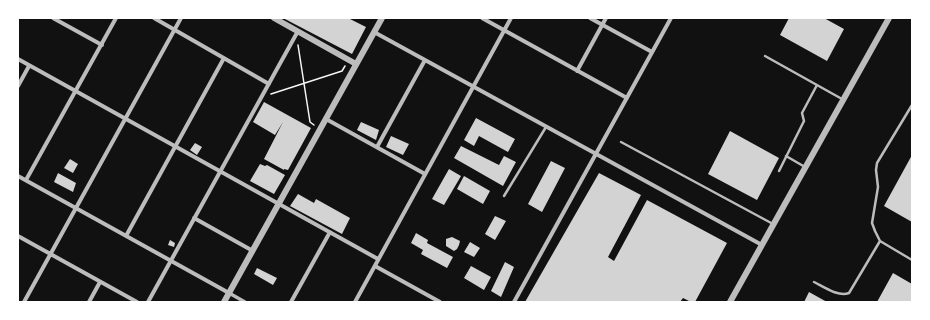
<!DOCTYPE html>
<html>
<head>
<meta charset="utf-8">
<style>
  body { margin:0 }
  #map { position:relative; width:930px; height:320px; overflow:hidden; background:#111; font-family:"Fira Sans",sans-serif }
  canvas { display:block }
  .frame { position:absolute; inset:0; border:19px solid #fff; pointer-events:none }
</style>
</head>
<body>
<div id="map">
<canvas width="930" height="320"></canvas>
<div class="frame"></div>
</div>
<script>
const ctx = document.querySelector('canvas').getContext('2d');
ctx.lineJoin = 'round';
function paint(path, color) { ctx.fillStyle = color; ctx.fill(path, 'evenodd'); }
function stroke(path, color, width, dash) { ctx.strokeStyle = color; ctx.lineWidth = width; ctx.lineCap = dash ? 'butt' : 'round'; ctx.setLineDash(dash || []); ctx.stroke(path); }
paint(new Path2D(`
  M283 18H348L366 27 352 54Z
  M789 18H824L844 29 827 61 780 35Z
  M264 102 311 128 288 170 284 169V170L264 159 283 122 275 135 253 122Z
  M476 118 515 139 508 152 479 136 474 146 464 140Z
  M361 122 379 130 376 140 357 130Z
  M730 131 779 158 757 200 708 174Z
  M391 136 409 144 403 155 386 147Z
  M195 143 202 147 197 155 190 150Z
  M461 146 499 165 504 156 516 162 503 186 454 158Z
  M912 155V222L884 206Z
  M70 159 78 164 73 173 64 168Z
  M551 161 565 168 542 212 528 204Z
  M260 164 265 166 267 165 285 175 274 194 250 181Z
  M449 169 461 176 444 205 432 199Z
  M58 173 76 183 73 192 54 182Z
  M599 173 641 195 608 257 614 261 647 200 727 243 695 302H691L683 298 680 302H525Z
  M464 176 490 191 483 204 457 189Z
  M298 194 314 203 316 199 350 218 342 234 290 206Z
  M495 216 506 221 495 240 485 234Z
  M416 233 428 240 427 243 453 257 447 268 421 254 423 250 411 243Z
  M452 237 460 241 459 245 457 249 454 251 446 246V239Z
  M170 240 175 243 174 247 168 245Z
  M470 242 480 248 474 257 464 252Z
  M505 262 514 267 501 297 491 291Z
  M471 266 491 277 484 290 464 278Z
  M257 268 277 278 273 285 254 274Z
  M893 273 912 284V302H877Z
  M809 292 827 302H804Z`), '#d3d3d3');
stroke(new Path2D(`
  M298 45 310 122 314 125
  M271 94 342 71 345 66`), '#f5f5f5', 1.5);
stroke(new Path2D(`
  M765 56 842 99
  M912 105 877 163 876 170 878 187 872 223 875 231 880 241 912 260
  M621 142 773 224
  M786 156 805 167
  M779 171 804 121 802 113 817 85
  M504 196 546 127
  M814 282C824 287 838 297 849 293L880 241`), '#bcbcbc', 2.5);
stroke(new Path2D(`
  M229 293 245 302`), '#bcbcbc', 3.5);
stroke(new Path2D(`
  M53 18 102 45
  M154 18 269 84
  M482 18 627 98
  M590 18 652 52
  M374 32 762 245
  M18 59 378 259
  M577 71 606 18
  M18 86 29 66
  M326 119 425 174
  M377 147 425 60
  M18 176 229 293
  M26 180 116 18
  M194 218 253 251
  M18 236 137 302
  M126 236 224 58
  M375 266 440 302
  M24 302 181 18
  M89 302 100 282
  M148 302 298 31
  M291 302 330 232
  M355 302 511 18
  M514 302 671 18`), '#bcbcbc', 4);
stroke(new Path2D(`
  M274 18 356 64
  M224 302 382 18
  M730 302 889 18`), '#bcbcbc', 6);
</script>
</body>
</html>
